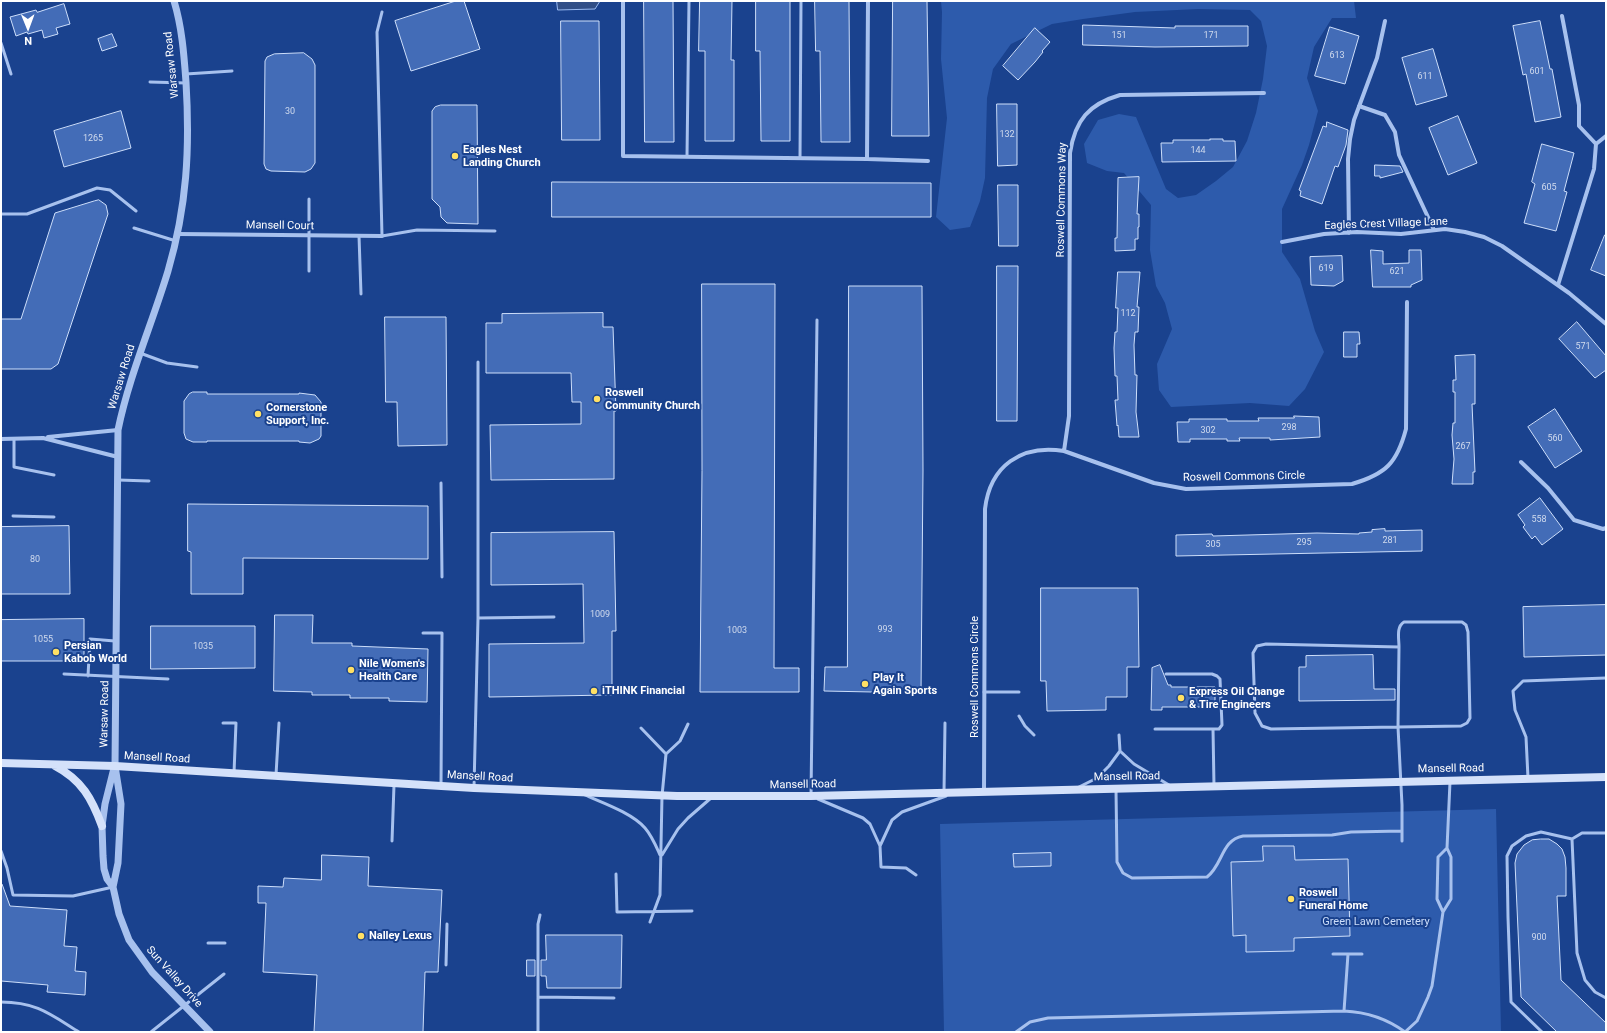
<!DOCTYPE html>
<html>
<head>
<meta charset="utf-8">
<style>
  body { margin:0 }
  #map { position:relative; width:1607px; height:1033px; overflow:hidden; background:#1a428e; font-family:Roboto,sans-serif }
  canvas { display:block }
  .frame { position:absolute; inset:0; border:2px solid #fff; pointer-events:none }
  .north { position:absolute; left:8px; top:8px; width:40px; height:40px; -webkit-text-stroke:3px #1a428e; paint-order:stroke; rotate:179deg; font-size:11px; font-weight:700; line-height:16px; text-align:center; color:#fff }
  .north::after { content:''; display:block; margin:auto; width:14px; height:18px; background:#fff; clip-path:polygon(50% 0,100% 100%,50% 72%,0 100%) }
</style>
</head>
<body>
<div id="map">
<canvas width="1607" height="1033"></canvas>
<div class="frame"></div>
<div class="north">N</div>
</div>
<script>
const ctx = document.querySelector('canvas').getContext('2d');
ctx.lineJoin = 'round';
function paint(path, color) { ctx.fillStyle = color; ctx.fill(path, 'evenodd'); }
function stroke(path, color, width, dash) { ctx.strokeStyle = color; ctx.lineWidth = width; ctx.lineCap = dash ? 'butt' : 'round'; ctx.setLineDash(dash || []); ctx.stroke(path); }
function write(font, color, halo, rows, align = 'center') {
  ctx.font = font + ' Roboto,sans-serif'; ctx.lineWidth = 4; ctx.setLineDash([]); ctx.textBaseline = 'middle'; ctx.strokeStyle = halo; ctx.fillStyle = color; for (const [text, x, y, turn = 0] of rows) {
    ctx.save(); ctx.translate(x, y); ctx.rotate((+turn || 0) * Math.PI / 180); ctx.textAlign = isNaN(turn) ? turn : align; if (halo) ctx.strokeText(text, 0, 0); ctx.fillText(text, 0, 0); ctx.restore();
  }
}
paint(new Path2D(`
  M941 1H1354L1356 18H1332L1314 47 1307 78 1318 111 1309 145 1302 165 1282 209V252L1300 279 1315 331 1324 352 1305 389 1289 406 1250 403 1171 407 1159 390 1157 364 1172 329 1165 303 1156 286 1150 250 1151 205 1124 173 1107 171 1087 163 1084 144 1098 120 1119 114 1136 117 1166 189 1178 198 1196 195 1216 181 1233 167 1247 141 1256 113 1263 79 1267 46 1261 21 1250 10 1198 9 1135 12 1083 19 1052 24 1011 44 993 69 987 98 985 178 980 201 970 227 950 230 936 217 947 118 941 59 942 12Z
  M1496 809 1501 1032H944L940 824Z`), '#2d5bac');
const water = new Path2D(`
  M557 1H600L595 9 558 10Z`);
paint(water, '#314f87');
stroke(water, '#9abaf0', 1);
const building = new Path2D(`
  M456 1H464L480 49 411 71 395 21Z
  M644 1H673L674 142H645Z
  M700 1H732L731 60H734V141H705V51H699Z
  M756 1H790V141H761L760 51H756Z
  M815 1H849L850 142H821L820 51H816Z
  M893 1H927L929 136H892Z
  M64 4 70 24 56 28 58 34 44 38 42 30 28 34 27 32 16 36 10 17 36 10 37 12Z
  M561 21H599L600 140H562Z
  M1540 21 1550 69H1552L1561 117 1535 122 1526 74 1523 75 1513 26Z
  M1083 25 1175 28V26H1248V46L1155 47 1083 45Z
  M1330 27 1359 36 1345 84 1315 76Z
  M1035 28 1050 42 1042 51 1043 52 1035 62 1018 80 1003 66Z
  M112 34 117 46 102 51 98 39Z
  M1433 49 1447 96 1416 105 1402 58Z
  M304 53 312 59 315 65V163L311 169 305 172 271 171 266 169 264 164 265 61 267 57 274 54Z
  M997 104H1017V165L998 166Z
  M441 105H477L478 224 447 223 441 217 440 207 432 199V111L435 107Z
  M121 111 131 148 64 167 54 131Z
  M1458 116 1477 163 1448 175 1429 128Z
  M1327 122 1348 130 1346 145 1338 167 1335 166 1322 204 1300 196 1301 191 1299 190 1323 126 1326 127Z
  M1210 139H1223V141H1235L1236 161 1162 162 1161 143H1173V140H1210Z
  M1542 144 1574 153 1564 191 1567 192 1556 231 1524 223 1535 184 1532 182Z
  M1375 165 1400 166 1403 172 1380 178V176H1375Z
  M1139 177 1137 214H1139V227H1138V239H1135V250L1115 251V238H1117L1118 178Z
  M552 182 931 183V217H552Z
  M998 185H1018V246H999Z
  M99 200 106 205 108 214 58 364 51 369H1V319H21L55 213 94 201Z
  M1605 235H1606V276L1591 270Z
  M1371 250 1383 251V264L1409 263V250H1421L1422 280 1411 285V287H1373Z
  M1342 256 1343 281 1334 286 1311 285 1310 257Z
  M997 266H1018L1017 421H997Z
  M1118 272H1140L1137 307H1139L1138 332H1135L1134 345 1135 375H1137L1136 412 1139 437H1119L1118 425 1117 426 1115 400H1118L1117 376H1115L1114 348 1115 332H1117L1118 308H1116Z
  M702 284H775L774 668H799V692H700L702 471Z
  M849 286H922L923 471 921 693 824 691 825 667H847Z
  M603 313V327H613L616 411H614V479L491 480 490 425 581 424V402H572L571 373H486V323H502V314Z
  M385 317H446L447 445 398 446 397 402H386Z
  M1577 322 1606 356V370L1595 378 1559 339Z
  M1344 332H1359L1360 344H1357V357H1344Z
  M1475 355V404H1472L1475 472H1473V484H1452L1454 459 1452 435 1453 423H1455V392H1453V380H1456L1455 356Z
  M193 392H207V394H299V393L315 395 321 402V436L319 439 310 443 299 442V441H207V442H193L186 439 184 433V401L189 394Z
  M1555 409 1582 451 1555 468 1528 427Z
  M1294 416 1319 417 1320 437 1270 440V438H1239L1240 441H1227V439H1190V442H1178L1177 422H1189V419H1227V421H1259L1258 418H1294Z
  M1540 498 1563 529 1542 545 1535 536 1532 539 1523 527 1525 525 1518 515Z
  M188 504 428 506V559L243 558V594H191V552L188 551Z
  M69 526 70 594H1V527Z
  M1385 529V531L1422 530V551L1176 556V535L1212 534 1213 536 1317 533 1359 534V533L1372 532V530Z
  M614 532 616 631H612V695L489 697V644L584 643 583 584 491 585V533Z
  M1041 588H1138L1139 667H1127V697H1106V710L1047 711 1046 681H1041Z
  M1606 605V655L1524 657 1523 607Z
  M275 615H313L312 643H352V646L428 649 427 702 389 701V698H350V695H312V692L274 691Z
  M84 619V661H1V620Z
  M151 626H255V668L151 669Z
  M1373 655 1374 689H1395V700L1299 701V667H1306V656Z
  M1160 665 1168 685H1171V687H1215V707H1162V710H1151L1152 668Z
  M1541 839H1549L1557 844 1562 849 1565 857 1566 868V896H1557L1561 980 1606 1023V1032H1557L1521 997 1515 863 1517 854 1524 845 1532 840Z
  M1263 846H1294L1295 860 1348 859 1350 936 1294 938V951L1246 952V935L1233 936 1231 862 1263 861Z
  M1051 853V866L1014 867 1013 854Z
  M322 855 369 857 368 886 442 890 438 972H425L423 1032H314L317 975 263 972 266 903H258V886L283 887 284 878 321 880Z
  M1 884H2L10 906 67 910 64 946 77 947 75 971 86 972 85 995 47 992 48 985 1 981Z
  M546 935H622L621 988H547L546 976H541V960H546Z
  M527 960H535V976H527Z`);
paint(building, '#436cb7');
stroke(building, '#cddefa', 1);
stroke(new Path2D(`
  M382 12 377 32 382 236 417 230 495 231
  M1 43 11 74
  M186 74 232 71
  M150 82 186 83
  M687 156 689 1
  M800 158 801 1
  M309 199V271
  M1 214H27L97 188 110 190 136 211
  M134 228 176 241
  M359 236 361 294
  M140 353 167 363 197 367
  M14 439V467L54 475
  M118 480 149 481
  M441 483 442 577
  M13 516 54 517
  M478 618 554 617
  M423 633H442L441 786
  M1399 647C1399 638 1396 627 1404 622H1462L1466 625 1468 632 1470 718 1467 723 1461 726 1398 727 1399 647 1266 644 1257 646 1253 653 1255 713 1262 726 1271 729 1398 727 1402 805V841
  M64 674 168 679
  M1166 674H1212L1217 676 1220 679 1222 725 1219 729H1213L1214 786
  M88 676 90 639 115 641
  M984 692H1019
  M1019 716 1025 726 1034 735
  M223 723H236L234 773
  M641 728 666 754
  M1155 729H1213
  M1120 751 1134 764 1169 785
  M276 775 279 723
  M1528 778 1526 737 1515 710 1513 691 1523 681 1606 678
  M1079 787 1097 778 1109 766 1120 751 1119 735
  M474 788 478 618V362
  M1116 790 1117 862 1123 873 1132 878 1207 877C1223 865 1221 840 1243 836L1332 835 1351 832 1402 831
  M944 792 945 723
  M585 795C603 803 632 813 645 828 652 836 656 846 660 855
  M811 796 817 320
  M818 799 863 818 870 824 880 846 892 820 902 812 946 796
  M1606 833H1582L1572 839 1577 953 1585 980 1595 992 1606 998
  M392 841 394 785
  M880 846 881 867 906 868 916 875
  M1 851 7 868 13 895 73 896 113 887
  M662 855 678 829 688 818 711 798
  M616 874 617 912 692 911
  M1443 912 1437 899 1438 857 1447 848
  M650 922 660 895 662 796 666 754 680 741 688 724
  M208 943H225
  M1333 954H1362
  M446 965 447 924
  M538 997 614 998
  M1 1002C36 1002 50 1014 79 1032
  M1344 1011 1348 954
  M151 1032 224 974
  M538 1032V924L540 915
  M1016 1032 1030 1022 1048 1018 1344 1011C1367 1012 1386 1018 1405 1032
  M1405 1032 1417 1021 1428 997 1432 986 1443 912 1451 899V857L1447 848 1450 782
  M1542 1032 1511 1002 1508 917 1507 856 1512 846 1526 836 1541 832 1572 839`), '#a7c1ee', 3);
stroke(new Path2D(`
  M623 1V156L867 159 868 1
  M1562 16 1579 105V126L1596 144
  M1359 106 1385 115 1395 132 1399 155 1434 230
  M867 159 928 161
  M1349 233 1348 159 1350 139 1354 120 1377 58 1385 21
  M178 234 382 236
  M1282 242 1324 234 1357 232 1401 234 1445 229 1465 232 1484 237 1502 246 1569 293 1606 324
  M1558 285 1594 169 1596 144 1606 136
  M48 437 118 430
  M1 439 43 438 118 457
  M1064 451 1069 416 1070 153C1075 120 1089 104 1120 95L1264 93
  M1521 462 1548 488 1574 520 1603 529 1606 528
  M984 791 985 509C990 466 1021 444 1064 451L1154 483 1186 489 1352 484C1386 474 1397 463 1406 429L1407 302`), '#a7c1ee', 4);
stroke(new Path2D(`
  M114 768 105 804 102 826 103 856 104 869 107 879 113 887 119 914 129 940 152 972 210 1032
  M113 887 118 863 121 804 115 766 118 430C129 376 152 324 168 271 187 206 190 149 186 82 184 55 182 27 174 1`), '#a7c1ee', 7);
stroke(new Path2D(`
  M1 763 115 766 474 788 677 796H811L1606 777
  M55 766C82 780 92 799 102 826`), '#d4e1fa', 8);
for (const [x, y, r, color] of [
  [455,156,4,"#ffe064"],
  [597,399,4,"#ffe064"],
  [258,414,4,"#ffe064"],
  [56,652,4,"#ffe064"],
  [351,670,4,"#ffe064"],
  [865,684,4,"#ffe064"],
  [594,691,4,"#ffe064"],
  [1181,698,4,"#ffe064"],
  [1291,899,4,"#ffe064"],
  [361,936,4,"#ffe064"]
]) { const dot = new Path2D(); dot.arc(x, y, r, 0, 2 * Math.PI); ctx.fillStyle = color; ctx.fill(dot); stroke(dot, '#1a428e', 1.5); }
write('9px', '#d0daed', null, [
  ["151",1119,36],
  ["171",1211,36],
  ["613",1337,56],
  ["601",1537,72],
  ["611",1425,77],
  ["30",290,112],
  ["132",1007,135],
  ["1265",93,139],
  ["144",1198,151],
  ["605",1549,188],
  ["619",1326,269],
  ["621",1397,272],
  ["112",1128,314],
  ["571",1583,347],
  ["298",1289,428],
  ["302",1208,431],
  ["560",1555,439],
  ["267",1463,447],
  ["558",1539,520],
  ["281",1390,541],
  ["295",1304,543],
  ["305",1213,545],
  ["80",35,560],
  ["1009",600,615],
  ["993",885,630],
  ["1003",737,631],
  ["1055",43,640],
  ["1035",203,647],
  ["900",1539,938]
]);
write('11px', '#fff', '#1a428e', [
  ["Warsaw Road",172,65,-96],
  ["Roswell Commons Way",1062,200,-89],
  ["Eagles Crest Village Lane",1386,224,-2],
  ["Mansell Court",280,226,1],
  ["Warsaw Road",122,377,-73],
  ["Roswell Commons Circle",1244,477,-1],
  ["Roswell Commons Circle",975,677,-90],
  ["Warsaw Road",105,714,-89],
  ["Mansell Road",157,758,3],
  ["Mansell Road",1451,769,-1],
  ["Mansell Road",480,777,3],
  ["Mansell Road",1127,777,-1],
  ["Mansell Road",803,785,-1],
  ["Sun Valley Drive",174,977,48]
]);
write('bold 11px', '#fff', '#1a428e', [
  ["Eagles Nest",463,150],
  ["Landing Church",463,163],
  ["Roswell",605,393],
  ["Community Church",605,406],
  ["Cornerstone",266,408],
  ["Support, Inc.",266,421],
  ["Persian",64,646],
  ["Kabob World",64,659],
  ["Nile Women's",359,664],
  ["Health Care",359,677],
  ["Play It",873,678],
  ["Again Sports",873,691],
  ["iTHINK Financial",602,691],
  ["Express Oil Change",1189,692],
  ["& Tire Engineers",1189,705],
  ["Roswell",1299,893],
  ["Funeral Home",1299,906],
  ["Nalley Lexus",369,936]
], 'left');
write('11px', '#cddefa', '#1a428e', [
  ["Green Lawn Cemetery",1376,922]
]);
</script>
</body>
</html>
